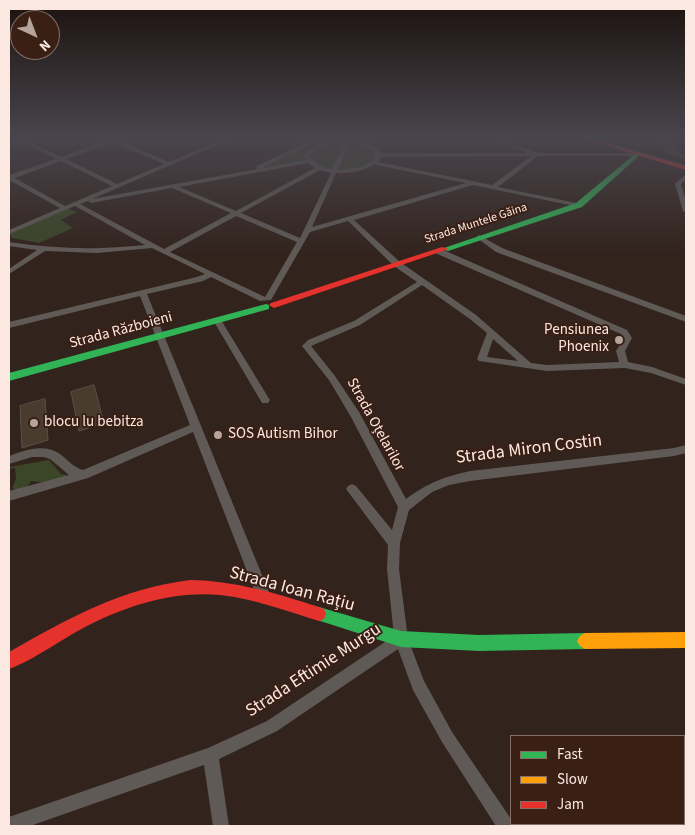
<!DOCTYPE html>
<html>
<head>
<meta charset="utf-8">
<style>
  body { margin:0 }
  #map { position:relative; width:695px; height:835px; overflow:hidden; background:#32231d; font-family:"Source Sans 3",sans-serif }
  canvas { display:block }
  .frame { position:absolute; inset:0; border:10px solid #fbe8e1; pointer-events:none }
  .legend { position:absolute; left:510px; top:735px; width:175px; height:90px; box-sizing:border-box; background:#3a1f15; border:1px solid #876f67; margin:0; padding:6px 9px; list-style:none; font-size:15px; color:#fbe8e1 }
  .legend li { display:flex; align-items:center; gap:10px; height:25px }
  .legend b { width:25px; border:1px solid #876f67 }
  .north { position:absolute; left:10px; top:10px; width:50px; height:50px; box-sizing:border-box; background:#3a1f15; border:1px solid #876f67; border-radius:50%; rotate:137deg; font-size:14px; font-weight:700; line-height:20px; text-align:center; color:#fbe8e1 }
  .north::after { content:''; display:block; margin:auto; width:18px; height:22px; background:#b5a39c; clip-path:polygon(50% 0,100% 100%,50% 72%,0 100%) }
</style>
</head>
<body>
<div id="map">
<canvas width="695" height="835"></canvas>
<div class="frame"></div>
<ul class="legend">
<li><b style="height:6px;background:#30b455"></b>Fast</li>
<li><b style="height:6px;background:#ff9f0a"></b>Slow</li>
<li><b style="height:6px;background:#e5322d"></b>Jam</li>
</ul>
<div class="north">N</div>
</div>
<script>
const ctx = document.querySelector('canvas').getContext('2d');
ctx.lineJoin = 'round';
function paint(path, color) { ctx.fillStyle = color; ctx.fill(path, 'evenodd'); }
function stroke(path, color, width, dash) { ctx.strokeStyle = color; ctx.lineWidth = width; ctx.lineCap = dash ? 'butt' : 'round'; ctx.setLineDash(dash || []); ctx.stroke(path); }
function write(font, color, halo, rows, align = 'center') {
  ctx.font = font + ' "Source Sans 3",sans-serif'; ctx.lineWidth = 4; ctx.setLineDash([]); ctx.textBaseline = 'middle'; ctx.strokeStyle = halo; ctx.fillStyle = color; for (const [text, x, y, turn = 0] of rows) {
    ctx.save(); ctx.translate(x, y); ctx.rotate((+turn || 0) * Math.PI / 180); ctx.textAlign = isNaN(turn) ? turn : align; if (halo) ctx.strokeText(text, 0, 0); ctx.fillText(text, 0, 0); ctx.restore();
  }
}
paint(new Path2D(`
  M317 139H343L342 140 353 142 375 149 376 163 349 171 327 170 309 161 247 173Z
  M70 209 77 212 61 220 73 228 39 243 12 238 9 233 64 210Z
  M49 460 61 474 68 475 48 483 31 481 26 488 17 491 12 488 16 479 15 468 9 469V467Z`), '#3b4527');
const building = new Path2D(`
  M653 139 670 143 686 159 668 153Z
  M94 385 104 423 79 431 71 392Z
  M45 399 48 440 22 448 20 406Z`);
paint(building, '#493c2f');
stroke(building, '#5b4f47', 1);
paint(new Path2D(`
  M17 139H23L61 157 108 140V139H119L118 140 169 162 224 139H231L92 199 258 169 256 167 257 166 302 144 292 139H298L307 142 314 139H320L311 144 312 146H307L262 168 306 160 304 157C312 141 333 139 348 139 353 138 360 143 366 142 372 141 376 139 381 139L370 144 376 148 381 153H528L489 139H495L539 153H640L641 154 638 156H538L498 187 581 204 582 205 579 207 473 185 354 220 400 262 476 315 531 363 547 365 619 362 616 351 624 338 621 334 435 253V249H441L627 330 632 338 625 351 628 362 652 367 686 379V385L651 373 625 368 547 371 479 361 477 359 487 333 470 319 422 285 360 325 311 346 335 376 359 412 406 499C428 483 443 477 470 471L674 448 686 445V453L674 456 470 481 449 485 432 492 409 510 400 543 399 569 408 639 424 681 452 732 511 819V824H514V826H496L442 742 413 690 398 649 277 731 219 759 229 826H213L204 765 30 826H9V817L208 748 267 721 394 636 387 569 388 545 346 489 348 486 352 484 356 486 392 530 398 507 351 417 329 380 302 346 308 340 354 321 417 282 394 266 348 221 310 232 271 300 260 301 211 277 203 281 147 294 271 597 269 602 264 604 259 602 257 597 193 432 88 478 9 501V491L69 475 50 459 44 457H32L9 464V456C25 450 44 443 60 454 68 460 73 467 83 470L190 425 140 296 9 328V322L197 277 205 274 152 248 97 253 45 251 9 274V269L37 250 9 246V242C55 249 99 250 145 245L75 206 9 234V230L60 208 9 180V175L56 159ZM113 142 164 164 117 184 66 159ZM345 143 332 169C323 168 316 165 310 157 316 144 332 143 345 143ZM350 143C360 144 368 146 375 152V159L361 167 338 170ZM531 156 492 185 378 162 381 157ZM61 161 112 186 65 206 15 178ZM308 163 315 168 236 211 179 187ZM375 164 376 165 466 183 312 227 336 173C350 174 364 171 375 164ZM320 170 331 173 300 238 241 213ZM172 188 231 213 164 249 80 204 88 201 91 203ZM236 216 297 242 265 297 170 252ZM493 339 518 361 487 357Z
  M686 174V179L681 184 686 201V213L683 211 675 184Z
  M479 235 502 248 686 316V322L496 252 477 238 476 237Z
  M217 317 221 320 268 397 270 400 268 403H262L213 320Z`), '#605a57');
paint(new Path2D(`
  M636 153 641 154 582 207 448 251 441 249 576 203Z
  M266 304 269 305V309L9 381V373Z
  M319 607 401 631 479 635 585 633 590 636 593 641 590 646 585 649 479 651 401 647 314 619 312 614 314 609Z`), '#30b455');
paint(new Path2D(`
  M686 632V648L585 649 580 646 577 641 580 636 585 633Z`), '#ff9f0a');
paint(new Path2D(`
  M585 139H593L686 166V170Z
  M442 247 449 249 277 307 274 308 269 305 271 303Z
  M190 580C237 581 275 593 319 607L324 609 326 614 324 619 319 621C287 611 254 599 220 595 174 591 129 605 89 625 63 638 34 660 9 669V652C69 618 120 589 190 580Z`), '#e5322d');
stroke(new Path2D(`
  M594 139 686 166`), '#655c59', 1);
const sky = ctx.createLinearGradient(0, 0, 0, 256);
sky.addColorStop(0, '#1c1310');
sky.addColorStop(0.54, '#49454c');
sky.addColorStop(1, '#49454c00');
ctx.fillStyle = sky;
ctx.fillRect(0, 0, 695, 256);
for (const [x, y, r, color] of [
  [619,340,5,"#b5a39c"],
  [34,423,5,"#b5a39c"],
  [218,435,5,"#b5a39c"]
]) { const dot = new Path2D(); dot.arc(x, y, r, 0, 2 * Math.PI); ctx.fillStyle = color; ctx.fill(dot); stroke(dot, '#3a1f15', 2); }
write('12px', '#fbe8e1', '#3a1f15', [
  ["Strada Muntele Găina",476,224,-18]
]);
write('15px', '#fbe8e1', '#3a1f15', [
  ["Strada Războieni",121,331,-15],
  ["Strada Oțelarilor",375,425,61]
]);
write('15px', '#fbe8e1', '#3a1f15', [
  ["Pensiunea",609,331,"right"],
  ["Phoenix",609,348,"right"],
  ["blocu lu bebitza",44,423],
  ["SOS Autism Bihor",228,435]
], 'left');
write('18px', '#fbe8e1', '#3a1f15', [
  ["Strada Miron Costin",529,450,-7],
  ["Strada Ioan Rațiu",292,590,15],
  ["Strada Eftimie Murgu",314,671,-33]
]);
</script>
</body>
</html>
